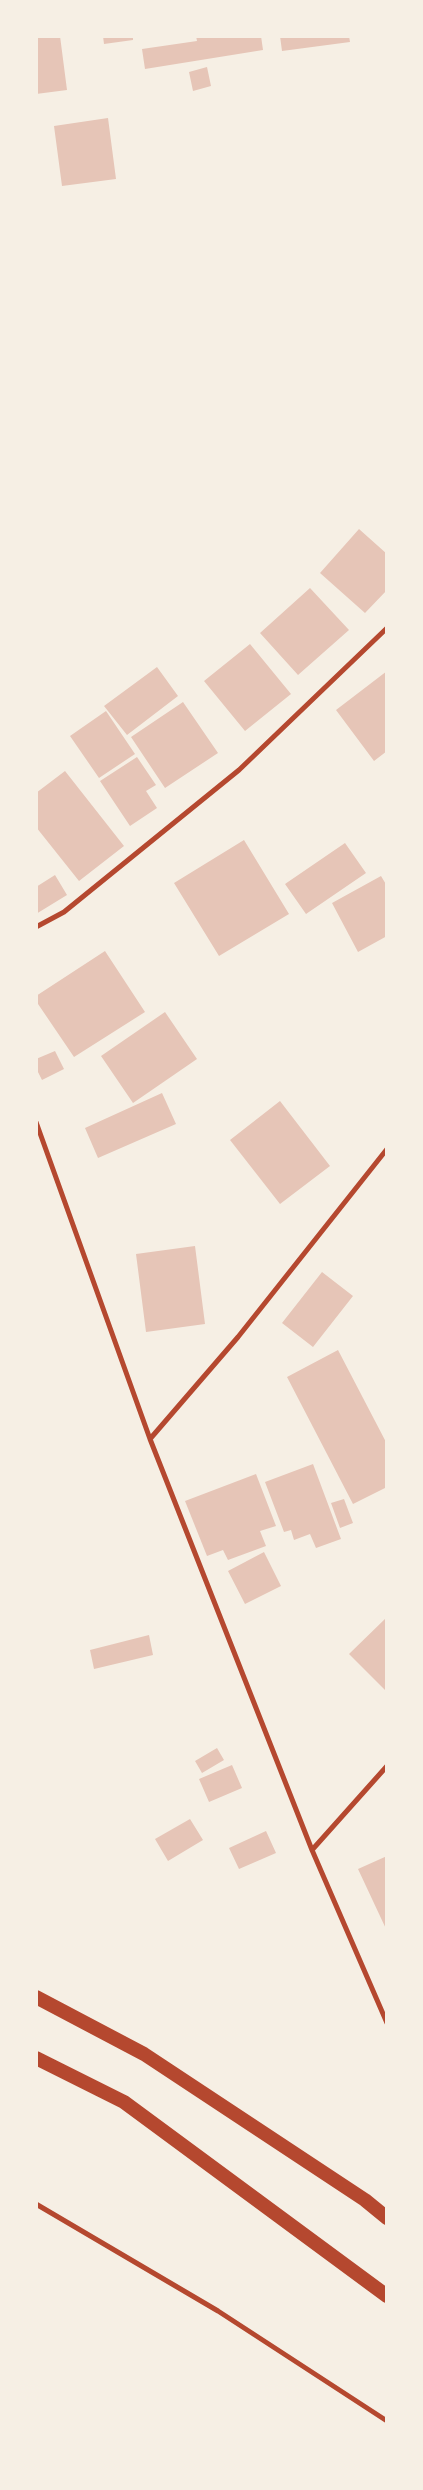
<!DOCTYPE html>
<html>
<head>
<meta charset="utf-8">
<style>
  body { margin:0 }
  #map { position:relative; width:423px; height:2490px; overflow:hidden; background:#f6efe4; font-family:"Alegreya Sans",sans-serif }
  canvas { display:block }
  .frame { position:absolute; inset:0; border:38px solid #f6efe4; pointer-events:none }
</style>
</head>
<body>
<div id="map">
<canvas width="423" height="2490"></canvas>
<div class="frame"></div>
</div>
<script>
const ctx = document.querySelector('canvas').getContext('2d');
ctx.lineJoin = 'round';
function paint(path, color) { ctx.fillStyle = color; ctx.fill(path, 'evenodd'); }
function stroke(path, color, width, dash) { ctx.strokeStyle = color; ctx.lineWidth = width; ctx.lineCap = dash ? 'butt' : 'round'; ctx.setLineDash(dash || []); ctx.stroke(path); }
paint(new Path2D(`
  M36 36H60L67 90 36 94Z
  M103 36H133V40L104 44Z
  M196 36H261L263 50 145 69 142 49 197 41Z
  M280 36H349L350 42 282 51Z
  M207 67 211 86 193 91 189 72Z
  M108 118 116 179 62 186 54 126Z
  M359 529 387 554V590L365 613 320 573Z
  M310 588 349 630 298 675 260 633Z
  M250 644 291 694 245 731 204 681Z
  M157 667 178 696 127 735 104 706Z
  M387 671V751L374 761 336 710Z
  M183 702 218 753 165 788 131 737Z
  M106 711 135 754 99 778 70 736Z
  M137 757 156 785 146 791 157 808 130 826 100 781Z
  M65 771 124 846 79 881 36 827V793Z
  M244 840 289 914 219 956 174 883Z
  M345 843 366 873 306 914 285 884Z
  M55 875 67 895 36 914V887Z
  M381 876 387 886V936L358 952 332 903Z
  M105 951 145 1012 74 1057 36 1001V996Z
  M165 1012 197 1059 133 1103 101 1056Z
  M55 1051 64 1069 42 1080 36 1068V1059Z
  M162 1093 176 1124 98 1158 85 1128Z
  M280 1101 330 1166 280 1204 230 1140Z
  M195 1246 205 1324 146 1332 136 1254Z
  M322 1272 353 1296 313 1347 282 1323Z
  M338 1350 387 1444V1487L353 1504 287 1377Z
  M313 1464 341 1539 316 1548 310 1534 294 1540 291 1530 284 1532 265 1482Z
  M256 1474 276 1526 260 1531 266 1546 228 1560 223 1550 207 1556 185 1501Z
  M344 1499 353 1523 340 1528 331 1503Z
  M264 1552 281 1586 245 1604 228 1571Z
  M387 1617V1692L349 1654Z
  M149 1635 153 1655 94 1669 90 1650Z
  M217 1748 224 1760 202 1773 195 1761Z
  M232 1765 242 1788 209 1802 199 1779Z
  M190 1819 203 1840 168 1861 155 1839Z
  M266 1831 276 1853 239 1869 229 1848Z
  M387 1856V1931L358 1869Z`), '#e6c5b7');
stroke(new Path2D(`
  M36 927 64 912 239 770 387 628
  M36 1122 150 1439 312 1850 387 2023
  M150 1439 238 1337 387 1149
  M312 1850 387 1766
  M36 2204 218 2311 387 2421`), '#b5482f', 5);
stroke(new Path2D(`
  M36 1997 144 2054 365 2200 387 2218
  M36 2058 124 2102 387 2296`), '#b5482f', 14);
</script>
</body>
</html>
